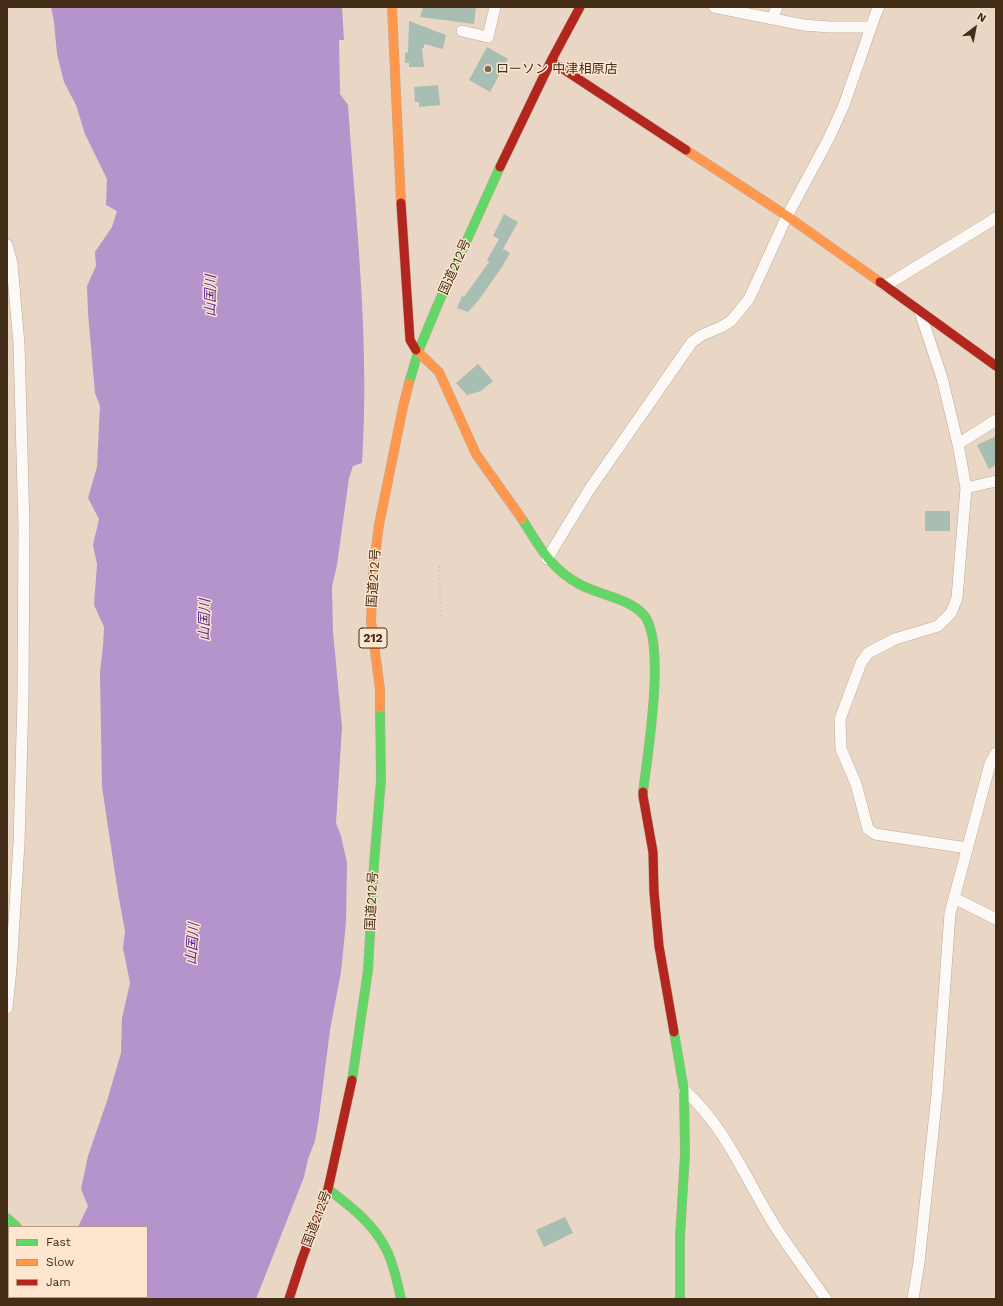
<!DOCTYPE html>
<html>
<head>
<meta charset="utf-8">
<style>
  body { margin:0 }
  #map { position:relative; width:1003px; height:1306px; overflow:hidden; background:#ead6c4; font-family:"Work Sans",sans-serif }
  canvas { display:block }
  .frame { position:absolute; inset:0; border:8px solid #442d17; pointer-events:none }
  .legend { position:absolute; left:8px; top:1226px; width:140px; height:72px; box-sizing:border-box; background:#fde5d0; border:1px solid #b39b86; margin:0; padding:5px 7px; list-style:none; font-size:12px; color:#442d17 }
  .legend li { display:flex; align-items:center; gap:8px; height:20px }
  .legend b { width:20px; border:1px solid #b39b86 }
  .north { position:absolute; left:955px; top:8px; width:40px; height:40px; -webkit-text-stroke:3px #fde5d0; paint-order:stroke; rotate:32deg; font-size:11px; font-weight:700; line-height:16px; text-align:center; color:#442d17 }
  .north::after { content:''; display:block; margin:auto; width:14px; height:18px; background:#442d17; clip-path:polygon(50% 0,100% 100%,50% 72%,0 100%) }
</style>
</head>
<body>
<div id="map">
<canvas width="1003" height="1306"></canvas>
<div class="frame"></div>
<ul class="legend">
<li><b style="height:5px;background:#63d668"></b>Fast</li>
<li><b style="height:5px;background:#ff974d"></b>Slow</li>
<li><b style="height:5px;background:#b3261e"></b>Jam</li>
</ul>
<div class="north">N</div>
</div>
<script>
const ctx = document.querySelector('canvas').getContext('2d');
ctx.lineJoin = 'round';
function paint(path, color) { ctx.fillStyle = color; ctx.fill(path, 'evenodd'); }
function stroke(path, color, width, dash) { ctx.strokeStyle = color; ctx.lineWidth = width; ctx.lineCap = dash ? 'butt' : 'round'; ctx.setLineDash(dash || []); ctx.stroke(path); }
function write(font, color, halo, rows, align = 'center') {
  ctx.font = font + ' "Work Sans","Noto Sans JP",sans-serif'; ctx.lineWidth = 3; ctx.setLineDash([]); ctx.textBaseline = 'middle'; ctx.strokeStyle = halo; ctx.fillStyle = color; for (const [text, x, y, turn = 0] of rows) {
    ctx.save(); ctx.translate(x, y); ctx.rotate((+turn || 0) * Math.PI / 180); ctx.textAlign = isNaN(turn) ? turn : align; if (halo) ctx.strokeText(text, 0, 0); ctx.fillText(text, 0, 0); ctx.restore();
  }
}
paint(new Path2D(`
  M51 7H342L344 40H339L340 94 348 105C356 224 370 343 362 463L353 466 349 478 337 565 332 587 333 632 342 727 336 823 341 836 347 863 346 922 341 972 330 1030 319 1117 315 1141 308 1159 304 1177 256 1299H45L46 1297H147V1227H78L88 1206 81 1189 88 1156 107 1101 121 1053 122 1018 130 983 123 948 125 931 118 893 102 787 100 672 103 646 104 627 94 605 97 564 93 545 99 519 88 498 97 467 100 406 95 393 88 313 87 286 96 266 95 252 112 227 117 211 106 205 107 179 85 134 76 105 64 82 57 54 54 22Z`), '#b494cb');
paint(new Path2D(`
  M423 7H476L474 24 420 17Z
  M409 21 446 35 443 49 424 44V48H422L424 67H409V63H405V53L408 52Z
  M487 47 508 59 490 92 469 80Z
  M438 85 440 105 419 107V102H415L414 87Z
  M504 214 518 222 503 249 510 253 502 267 478 301 468 312 457 308 462 296 464 297 489 262 487 260 499 239 493 236Z
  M478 364 493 381 481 391 467 395 456 383Z
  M996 436V465L989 469 977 445Z
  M925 511H950V531H925Z
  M565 1217 573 1233 544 1247 536 1230Z`), '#a9beb2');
const street = new Path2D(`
  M714 7 803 25 830 27H871
  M772 19 777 7
  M462 31 488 37 495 7
  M7 245 12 264 19 344 24 527 23 698 19 843 11 969 7 1008
  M885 286 996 218
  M920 312 942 378 958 444 966 488 957 598 951 613 938 626 895 639 868 653 861 663 840 719 841 749 856 784 868 829 875 834 967 848
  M958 444 996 420
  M966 488 996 481
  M547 559 589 490 692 342 702 335 721 327 731 321 749 299 787 216 828 140 844 105 876 13 879 7
  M954 898 996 919
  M684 1090C726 1127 746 1180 775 1226 791 1251 809 1275 826 1299
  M913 1299 919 1262 937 1094 950 913 990 764 996 753`);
const fast = new Path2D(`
  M409 383 418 352 438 304 500 167
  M522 519C539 546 550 568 579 584 599 595 625 597 642 613 668 637 647 757 643 792
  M674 1032 684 1090 685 1154 680 1237V1299
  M352 1080 368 970 374 864 381 780 380 708
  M328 1189C350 1206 373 1223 386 1249 394 1264 397 1282 401 1299
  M7 1218 17 1227
  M7 1243 9 1245
  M67 1297 70 1299
  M95 1297 97 1299`);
const slow = new Path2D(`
  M392 7 401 203
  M686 150 787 216 880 282
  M416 350 439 372 476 454 522 519
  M380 708V689L371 621 373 571 379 525 403 407 409 383`);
const jam = new Path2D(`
  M551 61 686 150
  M500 167 551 61 580 7
  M401 203 410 340 416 350
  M880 282 996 366
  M643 792V796L653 852 654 892 659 946 674 1032
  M289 1299 302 1259 328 1189 352 1080`);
stroke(street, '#beaa98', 12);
stroke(fast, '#beaa98', 10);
stroke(slow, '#beaa98', 10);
stroke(jam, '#beaa98', 10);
stroke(new Path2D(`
  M439 566 441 618`), '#d2ccc6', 2, [2, 2]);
stroke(street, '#fcf9f6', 11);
stroke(fast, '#63d668', 9);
stroke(slow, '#ff974d', 9);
stroke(jam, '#b3261e', 9);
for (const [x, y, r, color] of [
  [488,69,4,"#7e6854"]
]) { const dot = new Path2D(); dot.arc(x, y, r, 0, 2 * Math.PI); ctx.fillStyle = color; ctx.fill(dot); stroke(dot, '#fde5d0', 1.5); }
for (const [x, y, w] of [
  [373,638,28]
]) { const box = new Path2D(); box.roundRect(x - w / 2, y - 10, w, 20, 3); ctx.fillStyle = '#fde5d0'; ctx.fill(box); stroke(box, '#442d17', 1); }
write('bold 12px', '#442d17', null, [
  ["212",373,638]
]);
write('13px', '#442d17', '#fde5d0', [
  ["ローソン 中津相原店",496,69]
], 'left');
write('13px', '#442d17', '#fde5d0', [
  ["国道212号",455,267,-66],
  ["国道212号",374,578,-86],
  ["国道212号",372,901,-87],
  ["国道212号",317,1219,-69]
]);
write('italic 14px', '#5e2b92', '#fde5d0', [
  ["山国川",211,296,-89],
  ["山国川",205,620,-89],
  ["山国川",193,944,-86]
]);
</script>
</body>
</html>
